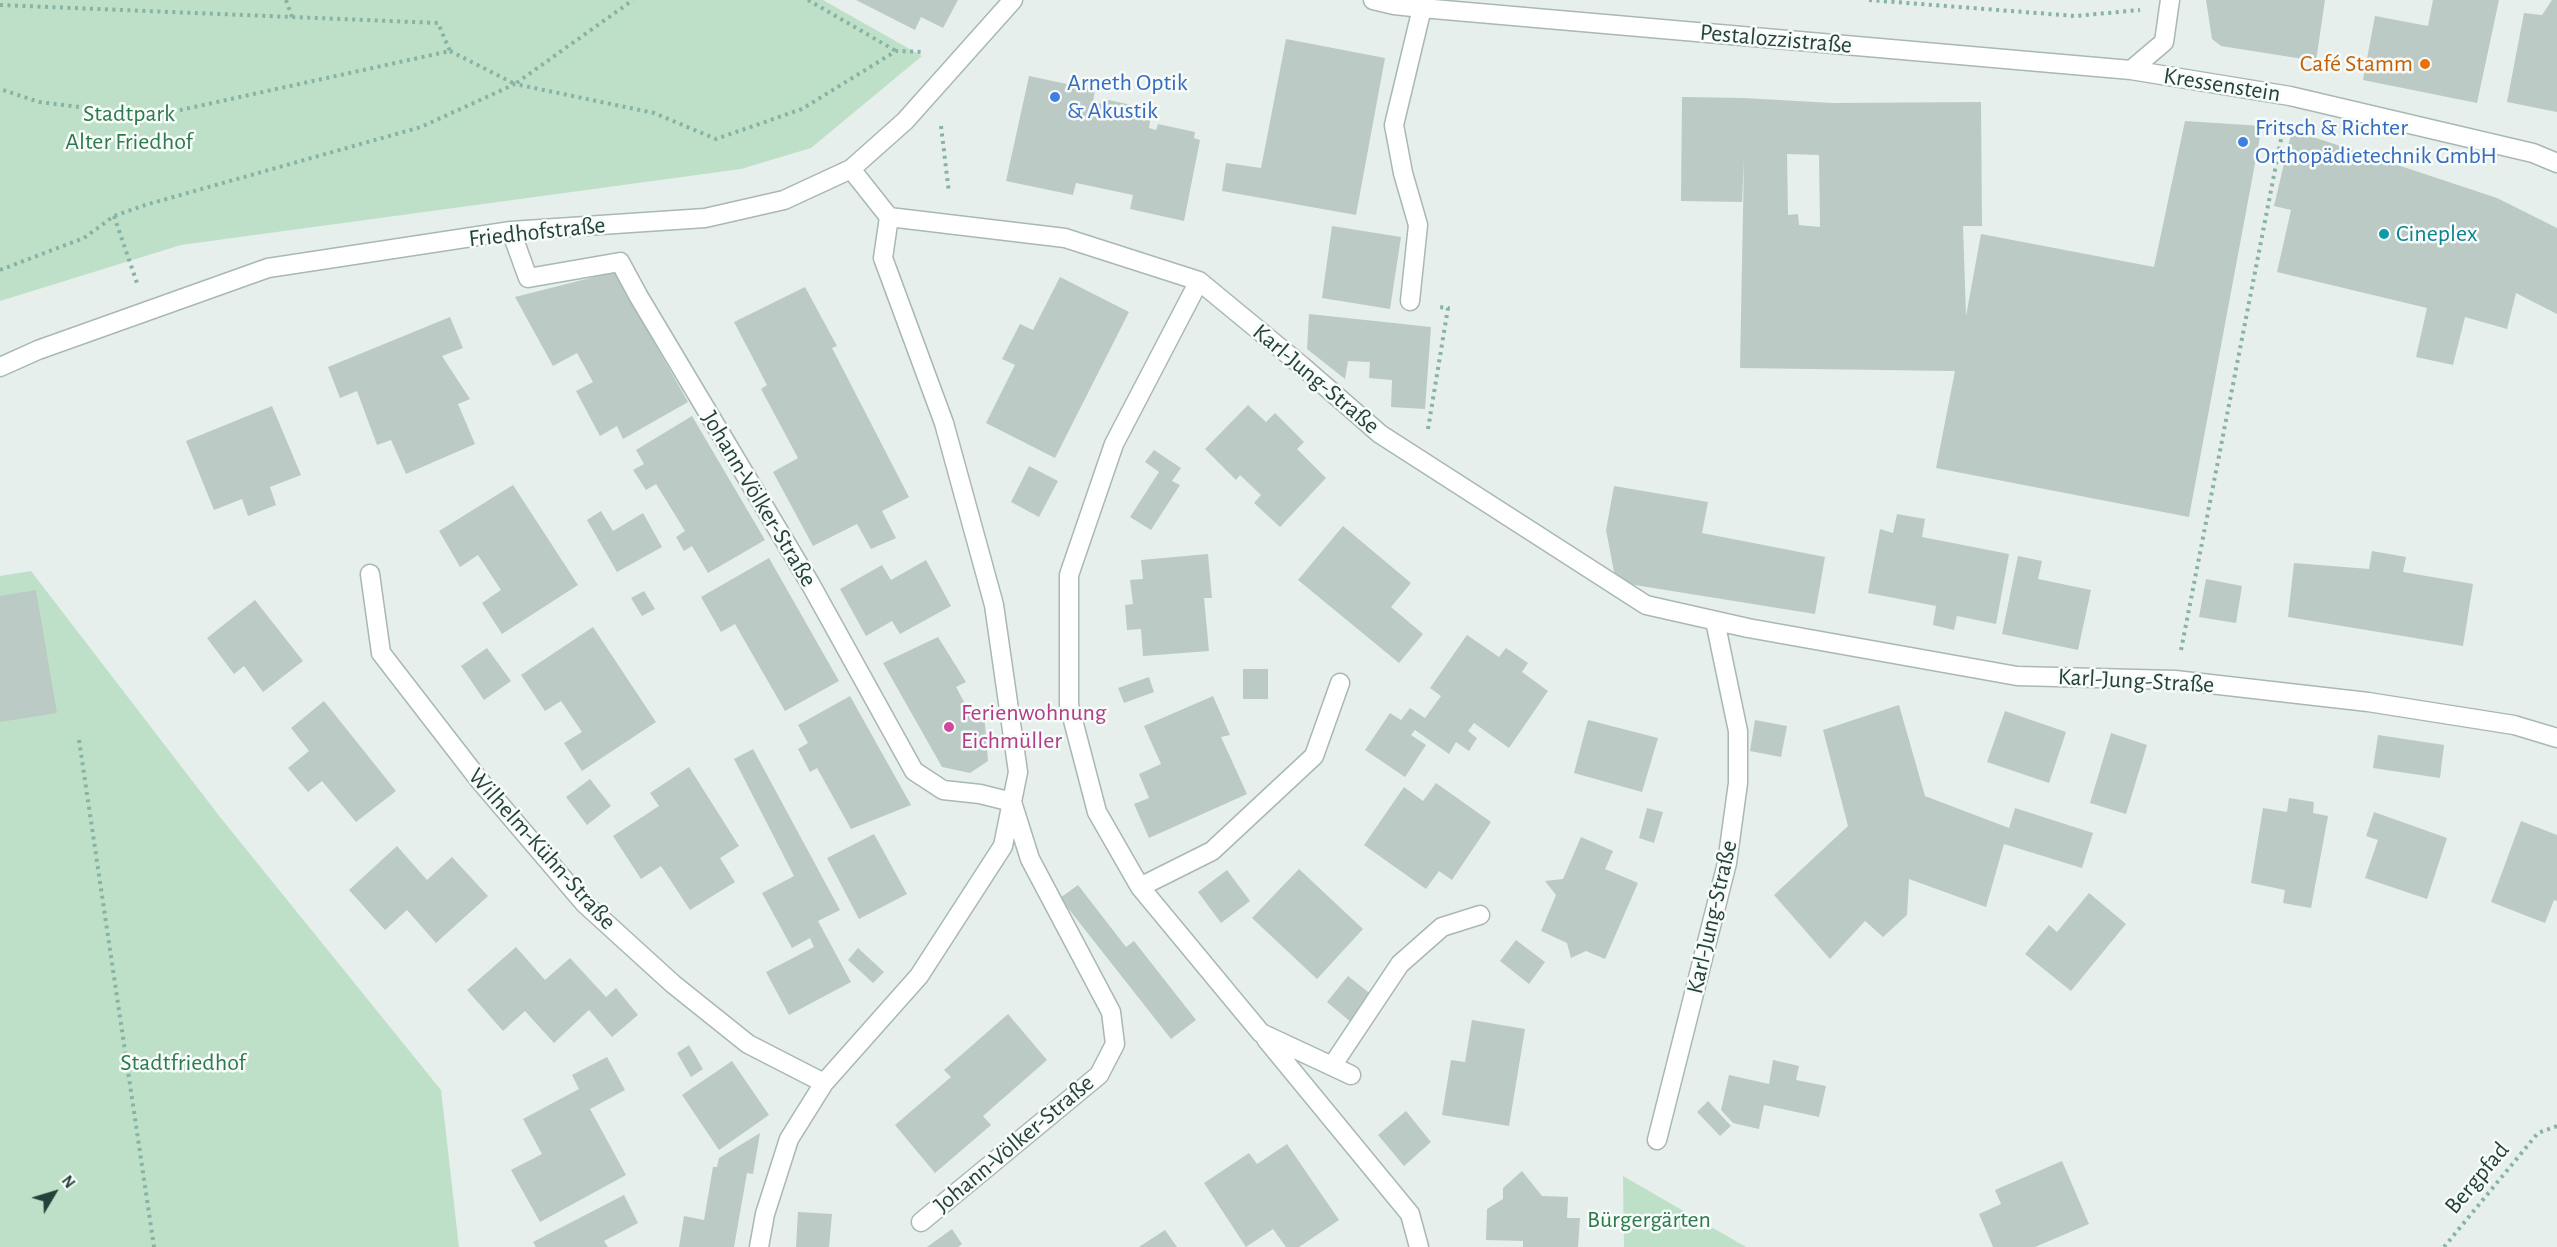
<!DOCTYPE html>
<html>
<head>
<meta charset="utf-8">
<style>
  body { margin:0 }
  #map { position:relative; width:2557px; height:1247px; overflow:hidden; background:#e6efeb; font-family:"Alegreya Sans",sans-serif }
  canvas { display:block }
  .north { position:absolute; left:24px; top:1163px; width:60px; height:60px; -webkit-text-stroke:4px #f7fbf9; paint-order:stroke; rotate:52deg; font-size:16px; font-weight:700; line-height:24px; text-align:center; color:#24423a }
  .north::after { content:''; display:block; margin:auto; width:21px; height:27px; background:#24423a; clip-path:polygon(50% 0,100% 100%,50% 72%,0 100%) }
</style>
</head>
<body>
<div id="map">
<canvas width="2557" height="1247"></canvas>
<div class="north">N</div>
</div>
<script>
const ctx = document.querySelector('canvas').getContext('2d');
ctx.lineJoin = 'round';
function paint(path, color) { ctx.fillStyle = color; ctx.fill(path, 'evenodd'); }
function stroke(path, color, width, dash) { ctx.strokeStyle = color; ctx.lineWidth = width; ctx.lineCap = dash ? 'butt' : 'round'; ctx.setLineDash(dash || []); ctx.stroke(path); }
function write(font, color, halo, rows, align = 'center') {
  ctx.font = font + ' "Alegreya Sans",sans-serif'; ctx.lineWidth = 5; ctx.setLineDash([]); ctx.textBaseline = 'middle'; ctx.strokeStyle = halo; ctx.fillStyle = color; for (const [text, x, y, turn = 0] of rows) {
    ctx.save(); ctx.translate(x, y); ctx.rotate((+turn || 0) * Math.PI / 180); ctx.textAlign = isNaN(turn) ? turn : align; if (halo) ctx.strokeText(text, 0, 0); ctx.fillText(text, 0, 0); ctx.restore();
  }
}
paint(new Path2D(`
  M0 0H823L922 56 811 148 741 169 181 245 0 301Z
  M31 571 220 817 441 1090 459 1247H0V576Z
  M1623 1176 1746 1247H1624Z`), '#bfe0c8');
paint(new Path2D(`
  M856 0H958L943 28 921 17 915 30Z
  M2206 0H2325L2316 61 2221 46 2212 39Z
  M2433 0H2499L2477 103 2363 80 2375 16 2428 26Z
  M2552 0H2557V112L2507 102 2524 13 2542 15Z
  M1286 39 1385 58 1356 215 1222 191 1226 163 1261 168Z
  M1029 76 1095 90 1093 102 1102 104 1104 99 1141 107 1139 112 1151 115 1149 128 1156 130 1158 124 1195 132 1194 138 1200 140 1184 221 1130 209 1133 195 1076 183 1073 195 1006 181Z
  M1682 97 1744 98 1832 103 1981 102 1982 226H1963L1966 316 1981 234 2154 267 2185 121 2262 126 2189 517 1936 468 1955 371 1740 368 1744 158 1742 202 1681 201ZM1787 154 1819 155 1820 227 1799 225 1798 214 1788 215Z
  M2292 130 2497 198 2557 228V314L2516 293 2507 329 2465 317 2453 365 2416 357 2427 308 2277 272 2291 210 2274 206Z
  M1332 226 1401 237 1390 309 1322 298Z
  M614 272 688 402 623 439 617 426 600 436 576 391 593 382 577 353 553 366 515 297Z
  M1060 277 1129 312 1055 458 986 423 1015 365 1002 359 1020 324 1033 330Z
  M805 287 837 346 832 348 909 497 882 511 896 538 871 549 857 524 813 546 773 472 798 458 761 389 767 385 734 322Z
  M1309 314 1431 327 1425 409 1391 407 1392 380 1369 378 1370 362 1348 361 1345 379 1307 349Z
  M450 317 463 348 442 356 470 399 458 404 475 444 406 474 391 440 377 445 357 391 340 398 328 367Z
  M1248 405 1266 422 1275 413 1304 442 1297 449 1326 478 1280 527 1254 503 1261 495 1240 475 1236 480 1205 449Z
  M272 406 301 475 270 487 276 505 248 516 242 499 214 510 186 441Z
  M692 416 765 540 708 573 692 546 684 551 676 537 685 531 656 484 646 490 633 470 644 464 636 450Z
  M1154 450 1181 468 1172 481 1180 485 1151 530 1130 517 1159 472 1145 462Z
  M1029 466 1058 481 1039 517 1011 502Z
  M513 485 578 585 502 634 482 603 501 590 478 555 460 567 439 531Z
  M1614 486 1708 502 1702 533 1825 557 1815 614 1616 582 1606 530Z
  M601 511 613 531 643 513 662 547 617 572 587 520Z
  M1897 514 1925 519 1922 537 2009 554 1996 624 1957 616 1954 630 1933 625 1936 606 1868 593 1880 529 1893 533Z
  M1343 526 1411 583 1391 607 1423 634 1399 663 1298 580Z
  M2372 551 2406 557 2403 572 2473 584 2463 646 2288 617 2294 563 2369 569Z
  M1208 554 1212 598H1204L1209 651 1143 656 1141 629 1127 630 1125 605 1133 604 1130 580 1143 579 1141 560Z
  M2018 556 2042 561 2038 579 2091 590 2078 650 2002 634Z
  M769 558 839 681 785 711 735 624 721 632 701 597Z
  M926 560 951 606 900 634 892 621 866 636 840 589 882 565 891 580Z
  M2206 579 2242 586 2236 623 2199 617Z
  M36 590 57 713 0 722V596Z
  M644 591 655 609 642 616 631 598Z
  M255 600 303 661 263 692 244 666 234 674 207 638Z
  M593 627 656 722 582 771 564 743 582 732 561 701 545 711 521 675Z
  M1467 635 1499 657 1506 648 1528 663 1522 672 1548 691 1509 748 1474 723 1468 731 1477 738 1469 751 1456 742 1449 754 1415 730 1411 735 1426 745 1405 777 1365 750 1390 713 1401 720 1410 708 1425 718 1441 696 1430 688Z
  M938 637 966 682 956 687 974 720 984 712 988 761 970 773 942 767 883 663Z
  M487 648 511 681 484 700 461 666Z
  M1243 669H1268V699H1243Z
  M1149 677 1154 692 1124 703 1118 688Z
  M850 696 911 805 851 829 817 768 810 772 798 749 808 743 798 725Z
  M1213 696 1230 735 1221 737 1247 794 1149 838 1134 804 1149 798 1139 774 1161 764 1144 726Z
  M324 701 396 791 356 822 322 781 308 792 288 768 309 751 291 728Z
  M1899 705 1925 796 2009 828 2015 808 2093 833 2082 868 2004 844 1986 907 1909 879 1907 915 1883 937 1865 921 1830 959 1774 895 1848 826 1823 730Z
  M2005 711 2066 732 2049 783 1987 762Z
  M1588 720 1658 738 1642 792 1574 773Z
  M1755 720 1787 726 1781 757 1750 751Z
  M2111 733 2147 745 2126 814 2090 803Z
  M2378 735 2444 745 2440 778 2373 768Z
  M753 749 840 910 818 921 851 982 789 1015 766 972 814 947 810 938 792 948 762 893 794 876 734 759Z
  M689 767 739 846 720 858 735 882 690 910 661 866 641 879 613 836 659 806 650 793Z
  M590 779 611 806 587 825 566 797Z
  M1436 783 1491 822 1452 880 1439 871 1426 889 1364 845 1404 787 1423 801Z
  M2289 798 2314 802 2313 813 2328 816 2311 908 2283 903 2285 890 2251 883 2263 808 2287 812Z
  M1647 808 1663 812 1654 843 1639 838Z
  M2374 812 2447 838 2427 899 2365 878 2378 840 2366 836Z
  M2521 821 2557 835V901L2554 900 2545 923 2491 902Z
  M874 834 907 894 859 919 827 858Z
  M1581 837 1613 851 1605 869 1638 883 1605 959 1586 951 1571 958 1567 943 1541 931 1556 895 1545 881 1563 879Z
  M397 846 427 880 452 857 488 896 436 943 407 910 385 930 349 890Z
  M1299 869 1363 929 1317 979 1252 918Z
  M1227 870 1250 901 1221 923 1198 892Z
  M1078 885 1126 947 1134 941 1196 1020 1171 1039 1060 898Z
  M2089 893 2126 924 2071 991 2025 954 2049 925 2057 932Z
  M1516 940 1545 962 1529 984 1500 961Z
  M516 947 545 980 570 958 606 997 616 988 638 1015 612 1037 589 1010 554 1043 525 1011 503 1031 467 990Z
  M858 948 884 972 873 983 848 960Z
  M1348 976 1373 996 1352 1023 1327 1002Z
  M1008 1014 1047 1060 983 1116 991 1125 935 1173 895 1125 951 1077 944 1070Z
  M1472 1020 1525 1029 1509 1126 1442 1115 1451 1060 1465 1062Z
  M689 1045 703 1069 691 1077 677 1053Z
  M607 1057 625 1090 590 1109 626 1175 540 1222 511 1170 542 1154 523 1119 579 1089 572 1075Z
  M1773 1060 1799 1066 1796 1080 1826 1086 1819 1117 1764 1105 1759 1129 1733 1123 1721 1110 1729 1075 1769 1084Z
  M732 1061 769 1115 719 1150 682 1095Z
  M1708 1101 1731 1126 1720 1136 1697 1112Z
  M1406 1111 1431 1142 1404 1166 1378 1135Z
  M760 1133 753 1174 747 1173 734 1247H679L684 1216 704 1220 713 1167H717L719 1158Z
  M1287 1144 1339 1220 1299 1247H1286L1273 1229 1246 1247 1204 1183 1249 1153 1257 1164Z
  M2062 1161 2089 1224 2035 1247H1993L1979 1214 2001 1204 1995 1190Z
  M1522 1171 1542 1196 1568 1197 1567 1218H1580L1578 1247H1523V1241L1486 1240 1487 1209 1503 1199V1188Z
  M624 1195 638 1223 604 1241 608 1247H536L533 1242Z
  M798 1212 832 1214 829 1247H796Z
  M952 1229 962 1244 958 1247H927Z
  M1165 1230 1177 1247H1139Z`), '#bbcac4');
const minor = new Path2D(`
  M1373 0 1394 5 1422 8 2131 70 2290 96 2533 153 2557 163
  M2131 70 2164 42 2170 0
  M889 217 1065 238 1199 281 1302 366 1380 434 1646 605 1748 628 2017 676 2175 680 2368 702 2514 725 2557 738
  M511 231 528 278 620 262 639 297 811 585 914 771 943 790 980 794 1012 802 1030 859 1111 1012 1115 1044 1099 1075 921 1222
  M1199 281 1114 444 1069 575V705L1097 812 1140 887 1261 1033 1351 1075
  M1410 301 1418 225 1403 173 1394 125 1422 8
  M0 367 38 350 268 268 511 231 705 218 784 200 851 169 905 121 1013 0
  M370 574 381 653 480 781 584 903 673 984 748 1044 824 1083
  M1140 887 1212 851 1314 756 1340 683
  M1266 1039 1410 1214 1419 1247
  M1332 1066 1400 964 1442 927 1480 915
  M1657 1140 1727 863 1738 783V731L1715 621
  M759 1247 765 1214 789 1139 824 1083 919 976 1003 846 1018 772 994 605 944 423 883 258 889 217 851 169`);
stroke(minor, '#a8b8b2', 21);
stroke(new Path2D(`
  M286 0 292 17
  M808 0 896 51
  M1869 0 2075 16 2140 10
  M0 5 438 23 450 51 153 116 39 102 0 89
  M450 51 515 84 633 0
  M941 126 949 193
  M114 216 137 283
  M0 270 84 238 114 216 145 205 421 127 515 84 654 113 716 139 802 109 896 51 924 52
  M1428 429 1448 308 1440 307
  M2181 650 2284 124
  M79 740 154 1247
  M2444 1247 2538 1133 2557 1126`), '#86b3a5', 4, [3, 4.5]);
stroke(minor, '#fff', 18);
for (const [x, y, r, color] of [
  [2425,64,6,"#e8710a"],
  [1055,97,6,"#3f7fe0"],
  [2243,142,6,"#3f7fe0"],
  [2384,234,6,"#0f9aa8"],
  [949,727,6,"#d1479c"]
]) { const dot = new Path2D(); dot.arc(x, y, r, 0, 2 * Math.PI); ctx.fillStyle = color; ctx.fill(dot); stroke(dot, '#f7fbf9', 2); }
write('24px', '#24423a', '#f7fbf9', [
  ["Pestalozzistraße",1776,39,5],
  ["Kressenstein",2222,85,9],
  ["Friedhofstraße",537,232,-6],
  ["Karl-Jung-Straße",1316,379,40],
  ["Johann-Völker-Straße",759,499,59],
  ["Karl-Jung-Straße",2136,681,3],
  ["Wilhelm-Kühn-Straße",542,849,48],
  ["Karl-Jung-Straße",1712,917,-77],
  ["Johann-Völker-Straße",1014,1144,-40],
  ["Bergpfad",2477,1178,-50]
]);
write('24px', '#c56008', '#f7fbf9', [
  ["Café Stamm",2413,64]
], 'right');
write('24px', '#366cbe', '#f7fbf9', [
  ["Arneth Optik",1067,83],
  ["& Akustik",1067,111],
  ["Fritsch & Richter",2255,128],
  ["Orthopädietechnik GmbH",2255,156]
], 'left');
write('24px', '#2d7a4b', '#f7fbf9', [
  ["Stadtpark",129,114],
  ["Alter Friedhof",129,142],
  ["Stadtfriedhof",183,1063],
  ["Bürgergärten",1649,1220]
]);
write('24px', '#0d838f', '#f7fbf9', [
  ["Cineplex",2396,234]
], 'left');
write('24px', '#b23c85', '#f7fbf9', [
  ["Ferienwohnung",961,713],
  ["Eichmüller",961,741]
], 'left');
</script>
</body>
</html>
